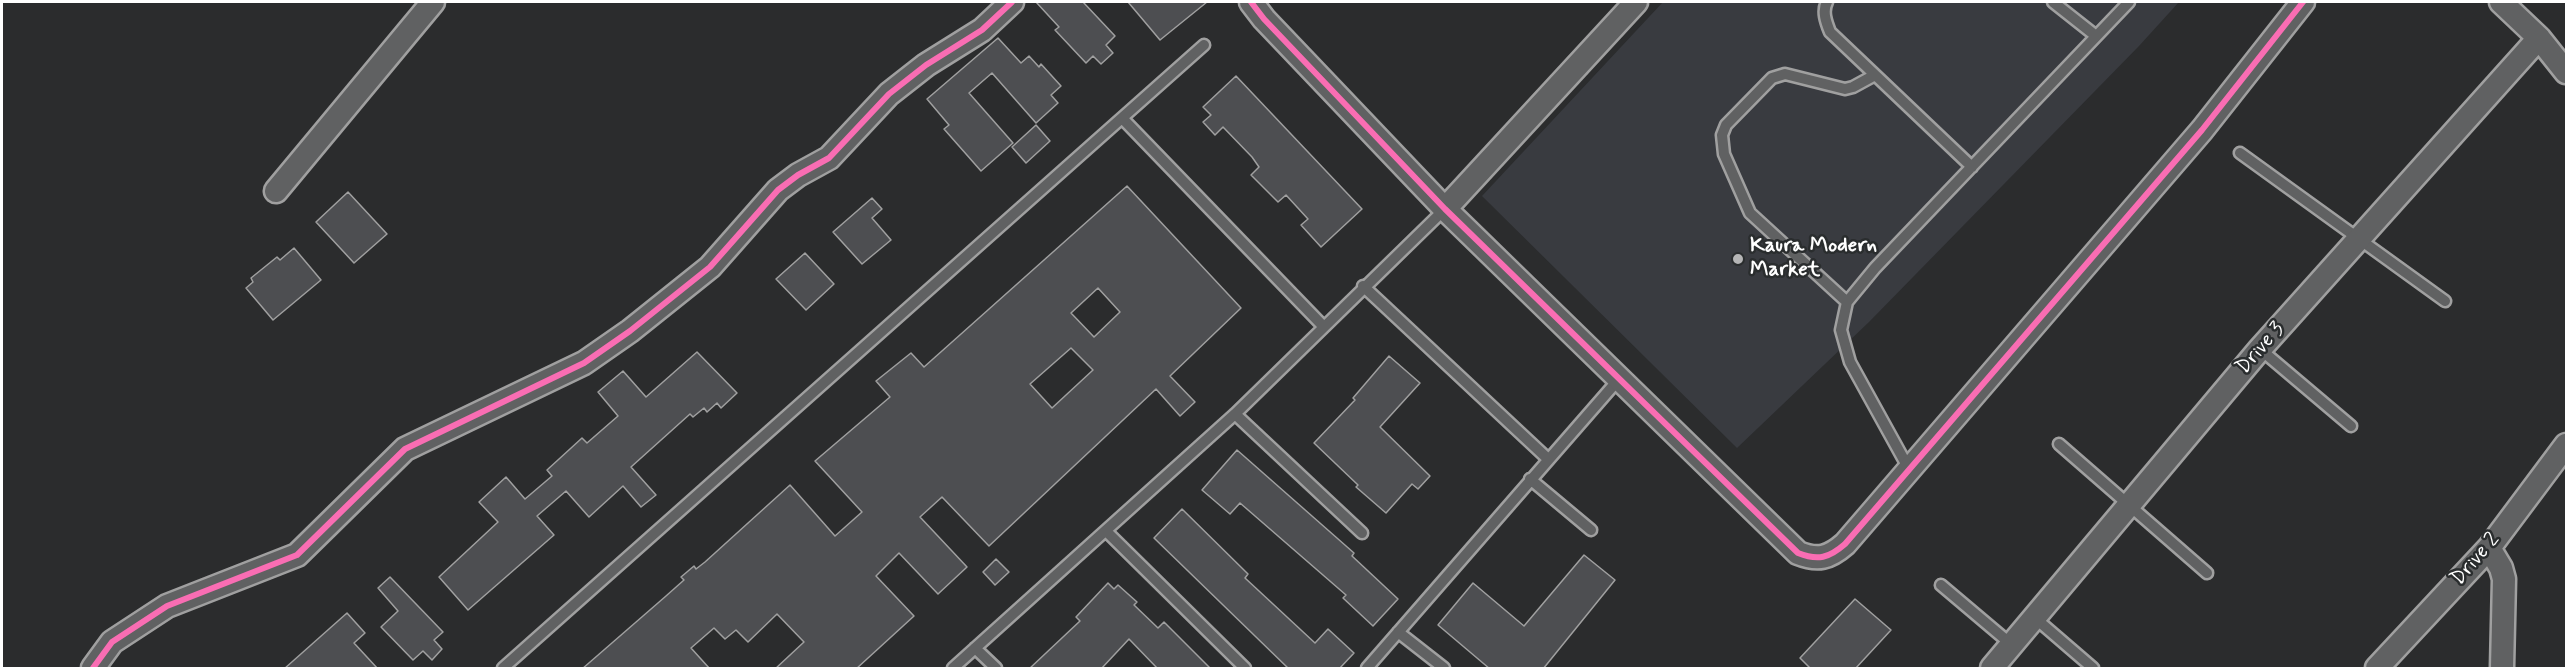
<!DOCTYPE html>
<html>
<head>
<meta charset="utf-8">
<style>
  body { margin:0 }
  #map { position:relative; width:2568px; height:670px; overflow:hidden; background:#2b2c2d; font-family:Mynerve,sans-serif }
  canvas { display:block }
  .frame { position:absolute; inset:0; border:3px solid #fff; pointer-events:none }
</style>
</head>
<body>
<div id="map">
<canvas width="2568" height="670"></canvas>
<div class="frame"></div>
</div>
<script>
const ctx = document.querySelector('canvas').getContext('2d');
ctx.lineJoin = 'round';
function paint(path, color) { ctx.fillStyle = color; ctx.fill(path, 'evenodd'); }
function stroke(path, color, width, dash) { ctx.strokeStyle = color; ctx.lineWidth = width; ctx.lineCap = dash ? 'butt' : 'round'; ctx.setLineDash(dash || []); ctx.stroke(path); }
function write(font, color, halo, rows, align = 'center') {
  ctx.font = font + ' Mynerve,sans-serif'; ctx.lineWidth = 5; ctx.setLineDash([]); ctx.textBaseline = 'middle'; ctx.strokeStyle = halo; ctx.fillStyle = color; for (const [text, x, y, turn = 0] of rows) {
    ctx.save(); ctx.translate(x, y); ctx.rotate((+turn || 0) * Math.PI / 180); ctx.textAlign = isNaN(turn) ? turn : align; if (halo) ctx.strokeText(text, 0, 0); ctx.fillText(text, 0, 0); ctx.restore();
  }
}
paint(new Path2D(`
  M1663 2H2179L2139 46 1869 322 1737 448 1482 196Z`), '#393b40');
const building = new Path2D(`
  M1036 2H1083L1115 36 1106 45 1113 53 1101 64 1093 56 1086 63 1055 30 1059 27Z
  M1128 2H1207L1160 40Z
  M998 38 1021 63 1029 56 1039 67 1041 64 1061 86 1051 95 1058 103 1036 123 992 73 969 93 1013 143 981 171 944 129 949 125 927 99Z
  M1236 76 1362 209 1321 247 1301 225 1308 219 1286 195 1278 202 1251 175 1259 167 1252 157 1223 127 1215 135 1203 122 1211 115 1203 107Z
  M1036 125 1050 141 1026 163 1012 147Z
  M1127 186 1241 308 1170 376 1195 402 1180 416 1156 389 989 546 942 497 920 517 967 567 938 594 899 553 876 576 914 616 856 669H775L804 642 777 614 748 642 736 630 725 639 714 628 691 648 710 669H582L666 596 684 580 681 577 694 566 696 569 705 562 790 485 835 536 862 512 815 461 890 397 876 381 911 353 924 367ZM1098 288 1120 312 1094 337 1071 313ZM1071 348 1093 370 1052 408 1030 384Z
  M348 192 387 234 354 263 316 222Z
  M872 198 882 209 872 218 891 240 862 264 833 232Z
  M294 248 321 280 273 320 246 288 253 282 251 278 277 257 280 260Z
  M805 253 834 284 806 310 776 279Z
  M697 352 737 393 721 408 717 403 707 412 704 408 693 417 690 414 631 467 656 495 641 507 623 486 589 517 566 491 537 516 554 535 468 610 439 577 498 522 479 502 506 477 525 499 552 476 547 470 582 438 587 443 618 416 598 392 623 371 646 397Z
  M1389 356 1420 383 1380 427 1430 476 1418 489 1412 484 1386 513 1356 487 1358 485 1314 443 1355 400 1353 398Z
  M1237 450 1354 553 1352 556 1398 599 1373 626 1343 598 1346 595 1240 503 1230 514 1202 490Z
  M1182 509 1248 574 1245 578 1315 643 1328 629 1354 653 1339 669H1289L1154 538Z
  M1584 555 1615 580 1543 669H1490L1438 625 1473 583 1524 626Z
  M996 559 1009 572 995 585 983 572Z
  M390 577 443 632 434 640 442 649 432 660 423 651 413 660 381 627 398 611 378 588Z
  M1108 583 1114 589 1118 585 1137 602 1134 605 1158 628 1164 622 1211 669H1158L1129 639 1101 669H1029L1080 621 1076 617Z
  M1855 599 1891 630 1855 669H1811L1800 658Z
  M347 613 365 633 354 643 378 669H284Z`);
paint(building, '#4d4e51');
stroke(building, '#a0a0a0', 1.5);
const lane = new Path2D(`
  M1827 2C1822 11 1826 22 1830 32L1972 167
  M2053 2 2096 36
  M1122 118 1323 326
  M2240 153 2445 301
  M1363 286 1548 459
  M1847 302 1750 213 1724 154 1722 135 1726 125 1772 78 1785 74 1845 89 1853 87 1875 75
  M2260 349 2351 426
  M1235 414 1362 533
  M2059 444 2207 573
  M1909 469 1850 362 1841 330 1847 302 1875 268 2129 2
  M1530 479 1591 530
  M1107 532 1245 668
  M1941 585 2012 645
  M2035 618 2093 668
  M1398 632 1444 668
  M975 648 996 668
  M503 668 1204 45
  M953 668 1235 414 1445 209
  M1367 668 1619 379`);
const street = new Path2D(`
  M1251 2 1264 19 1445 209 1798 553C1818 561 1829 558 1845 544L2202 130 2303 2
  M2501 2 2539 38 2566 72
  M276 191 433 2
  M1445 209 1636 2
  M2489 548 2501 568 2504 579 2502 668
  M93 668 112 642 167 606 297 555 405 449 584 363 630 331 710 267 778 190 798 175 829 158 889 94 926 65 982 30 1012 2
  M1992 668 2260 349 2539 38
  M2377 668 2489 548 2566 445`);
stroke(lane, '#a0a0a0', 15);
stroke(street, '#a0a0a0', 27);
stroke(lane, '#606162', 10);
stroke(street, '#606162', 22);
stroke(new Path2D(`
  M1251 2 1264 19 1445 209 1798 553C1818 561 1829 558 1845 544L2202 130 2303 2
  M93 668 112 642 167 606 297 555 405 449 584 363 630 331 710 267 778 190 798 175 829 158 889 94 926 65 982 30 1012 2`), '#f96db3', 6);
for (const [x, y, r, color] of [
  [1738,259,6,"#b5b5b6"]
]) { const dot = new Path2D(); dot.arc(x, y, r, 0, 2 * Math.PI); ctx.fillStyle = color; ctx.fill(dot); stroke(dot, '#2a2d2e', 2); }
write('bold 21px', '#fff', '#2a2d2e', [
  ["Kaura Modern",1750,247],
  ["Market",1750,271]
], 'left');
write('21px', '#fff', '#2a2d2e', [
  ["Drive 3",2261,349,-49],
  ["Drive 2",2476,560,-49]
]);
</script>
</body>
</html>
